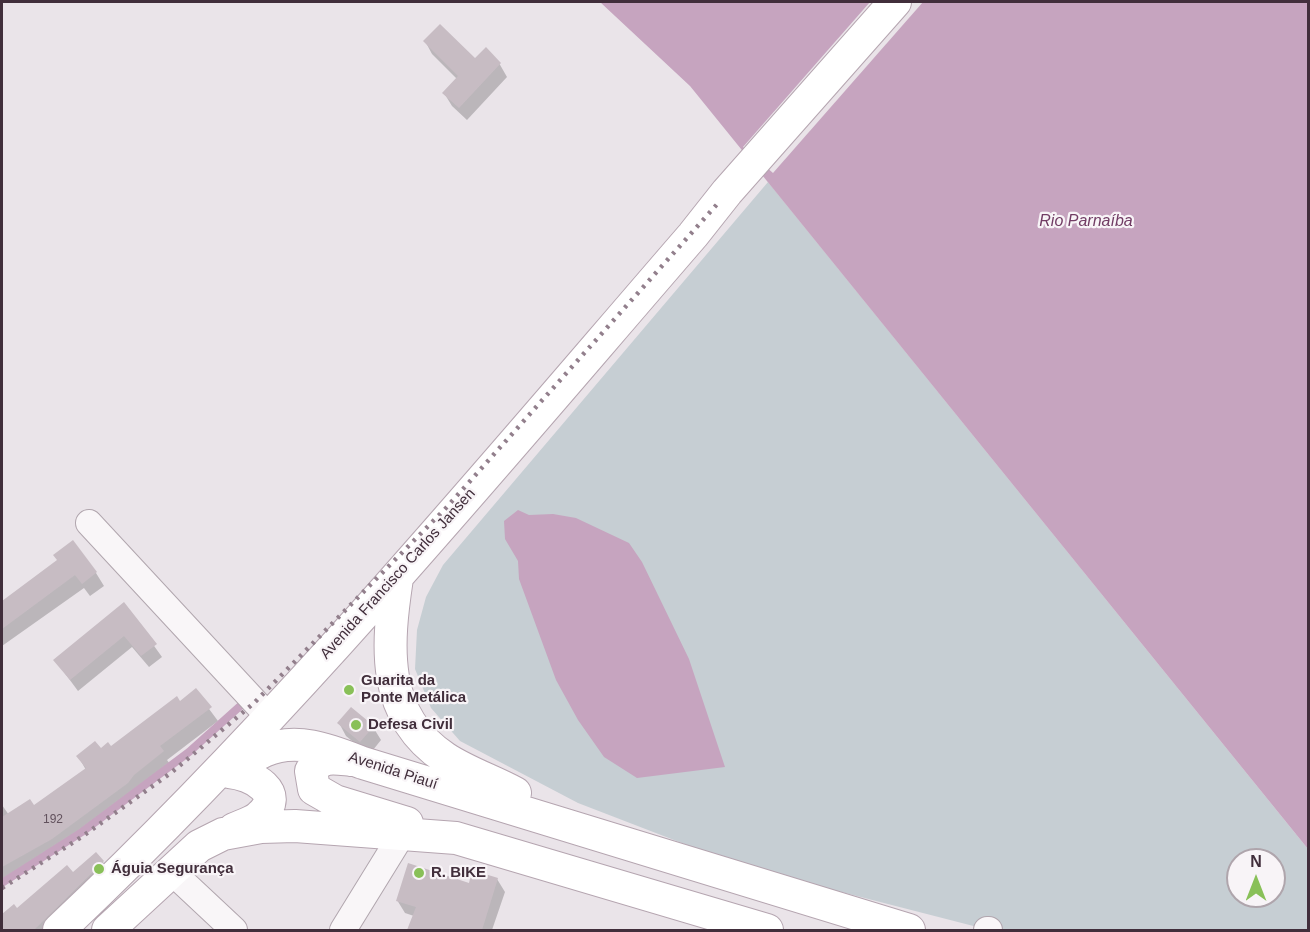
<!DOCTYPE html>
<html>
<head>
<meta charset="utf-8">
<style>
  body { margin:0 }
  #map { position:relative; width:1310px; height:932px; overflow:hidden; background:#eae4e9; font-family:Helvetica,sans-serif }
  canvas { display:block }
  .frame { position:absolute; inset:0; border:3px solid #412e3b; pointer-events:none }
  .north { position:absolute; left:1226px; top:848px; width:60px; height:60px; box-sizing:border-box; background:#f8f4f7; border:2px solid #afa5ac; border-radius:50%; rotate:0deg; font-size:16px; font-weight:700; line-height:24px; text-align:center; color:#412e3b }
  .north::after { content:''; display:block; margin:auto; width:21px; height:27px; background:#89c058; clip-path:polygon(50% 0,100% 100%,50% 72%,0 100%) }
</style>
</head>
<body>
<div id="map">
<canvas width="1310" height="932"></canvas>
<div class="frame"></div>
<div class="north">N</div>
</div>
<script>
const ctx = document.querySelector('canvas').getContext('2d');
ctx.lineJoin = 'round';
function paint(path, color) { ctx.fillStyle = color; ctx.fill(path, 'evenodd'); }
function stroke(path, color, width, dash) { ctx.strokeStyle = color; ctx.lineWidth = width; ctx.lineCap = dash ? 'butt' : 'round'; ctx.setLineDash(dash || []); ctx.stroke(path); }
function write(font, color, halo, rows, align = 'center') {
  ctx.font = font + ' Helvetica,sans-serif'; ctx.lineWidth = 4.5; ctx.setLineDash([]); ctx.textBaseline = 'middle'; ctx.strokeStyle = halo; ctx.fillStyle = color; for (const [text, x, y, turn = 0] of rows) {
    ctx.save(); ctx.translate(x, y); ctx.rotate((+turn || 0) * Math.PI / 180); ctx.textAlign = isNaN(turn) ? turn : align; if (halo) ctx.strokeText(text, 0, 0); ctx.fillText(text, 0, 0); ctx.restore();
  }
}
paint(new Path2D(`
  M768 182 1308 849V930H989L744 867 578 803 460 741 431 708 415 669 417 630 426 597 443 565ZM1238 860H1274V896H1238Z`), '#c6ced3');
paint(new Path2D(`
  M600 2H1308V849L690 86Z
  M518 510 529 515 553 514 576 518 629 543 642 562 689 659 725 767 637 778 604 757 578 720 556 680 519 579 518 561 505 539 504 521Z`), '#c6a4bf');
paint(new Path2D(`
  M870 2H923L773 173 743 147Z`), '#eae4e9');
paint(new Path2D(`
  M425 41 475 60 499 63 507 77 467 120 452 106 444 93 457 79 432 54Z
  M58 561 96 573 104 586 90 596 84 588 2 646V603Z
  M124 604 162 657 149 667 132 647 78 691 55 660Z
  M195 690 218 721 167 760 170 764 141 788 135 796 59 851 2 884V805L9 815 34 808 86 770 78 756 110 748 180 703Z
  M351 709 373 727 381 740 369 755 346 736 339 723Z
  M103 862 109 872 52 930H2V916L14 907 17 910 73 875Z
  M497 879 505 892 492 930H408L414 916 405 913 397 900Z`), '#0003');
stroke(new Path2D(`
  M2 883 82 832 189 752 248 699`), '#c6a4bf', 8);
paint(new Path2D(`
  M440 24 475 58 486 47 501 63 459 108 442 93 458 76 423 41Z
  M73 540 97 572 82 584 75 575 2 629V601L57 560 53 555Z
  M124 602 157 644 141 656 124 636 70 680 53 660Z
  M196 688 212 707 160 746 164 751 134 775 128 783 52 839 2 867V817L30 799 34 805 86 768 76 756 95 741 101 748 108 742 111 746 177 696 180 701Z
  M351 707 374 726 360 742 337 723Z
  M96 852 104 861 34 930H2V914L14 904 17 908 67 865 73 872Z
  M408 863 469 883 472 870 498 878 482 930H407L416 907 396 901Z`), '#c7bcc3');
const minor = new Path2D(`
  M89 523 269 717
  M171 871 234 930
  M343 930 401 836
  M987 930H989`);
const major = new Path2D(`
  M397 578C387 644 380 715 445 758 466 772 493 781 515 793
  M351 760C333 758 322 755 311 771L314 789 335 801 407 823
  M232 771C242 764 253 756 264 751 297 736 332 751 363 763L909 930
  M229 772C252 774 287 793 260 816 254 822 243 825 234 829
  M59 930C287 715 488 472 693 235L727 192 895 2
  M108 930 199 846 223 834 261 827 295 826 456 838 767 930`);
stroke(minor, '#b1a6ae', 28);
stroke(major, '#b5a5b0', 34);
stroke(minor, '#f9f6f8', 26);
stroke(major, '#fff', 32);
stroke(new Path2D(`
  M2 888 83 836 172 772 254 703 446 508 720 201`), '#927f8c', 4.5, [3, 6]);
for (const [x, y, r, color] of [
  [349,690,6,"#89c058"],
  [356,725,6,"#89c058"],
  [99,869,6,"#89c058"],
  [419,873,6,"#89c058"]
]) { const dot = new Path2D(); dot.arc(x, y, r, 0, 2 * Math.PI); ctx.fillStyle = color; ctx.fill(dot); stroke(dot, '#f8f4f7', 2); }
write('12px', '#62525d', null, [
  ["192",53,820]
]);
write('15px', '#412e3b', '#f8f4f7', [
  ["Avenida Francisco Carlos Jansen",398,574,-48],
  ["Avenida Piauí",393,771,18]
]);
write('bold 15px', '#412e3b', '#f8f4f7', [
  ["Guarita da",361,681],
  ["Ponte Metálica",361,698],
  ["Defesa Civil",368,725],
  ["Águia Segurança",111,869],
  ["R. BIKE",431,873]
], 'left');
write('italic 16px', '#713c64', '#f8f4f7', [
  ["Rio Parnaíba",1086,222]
]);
</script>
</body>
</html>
